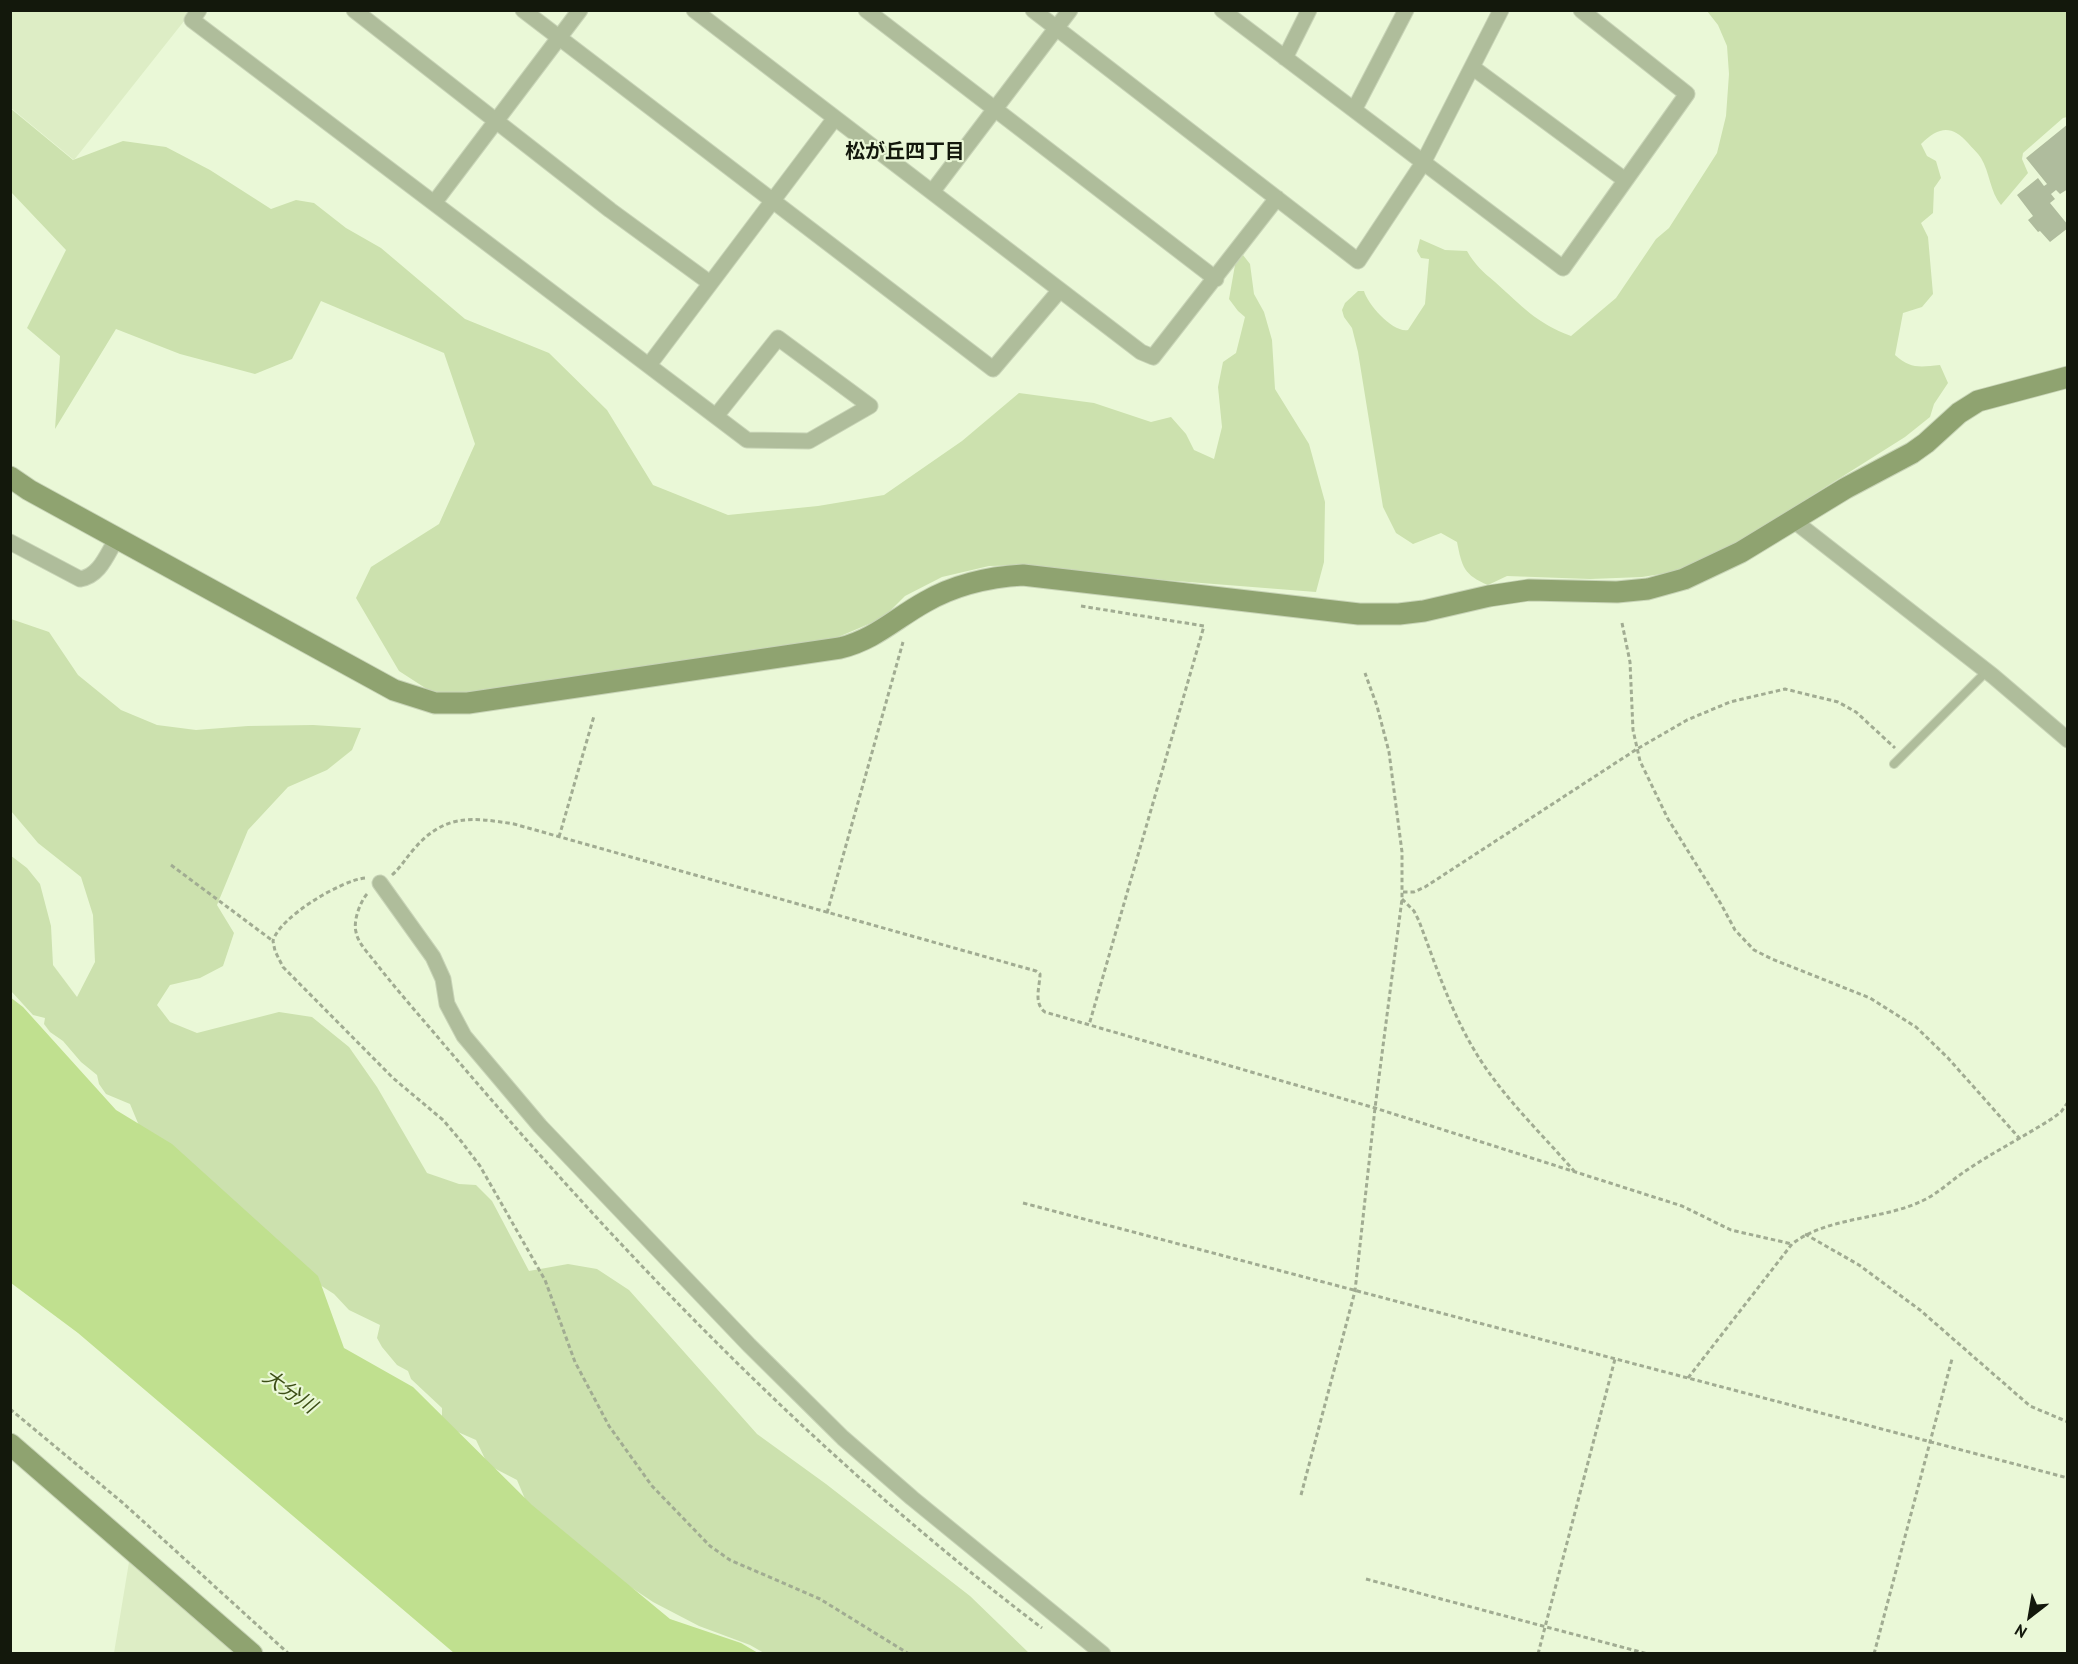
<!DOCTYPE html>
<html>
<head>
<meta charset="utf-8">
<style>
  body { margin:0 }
  #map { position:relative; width:2078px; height:1664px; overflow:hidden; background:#eaf8d7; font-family:"PT Sans",sans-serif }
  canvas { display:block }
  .frame { position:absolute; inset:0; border:12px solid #13180c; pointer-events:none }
  .north { position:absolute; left:2000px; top:1586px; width:60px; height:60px; -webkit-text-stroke:4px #eaf8d7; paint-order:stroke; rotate:211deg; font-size:16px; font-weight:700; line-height:24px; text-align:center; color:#13180c }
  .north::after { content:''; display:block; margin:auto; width:21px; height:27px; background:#13180c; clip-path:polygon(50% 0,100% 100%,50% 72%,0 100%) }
</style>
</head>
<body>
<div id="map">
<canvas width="2078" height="1664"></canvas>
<div class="frame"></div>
<div class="north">N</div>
</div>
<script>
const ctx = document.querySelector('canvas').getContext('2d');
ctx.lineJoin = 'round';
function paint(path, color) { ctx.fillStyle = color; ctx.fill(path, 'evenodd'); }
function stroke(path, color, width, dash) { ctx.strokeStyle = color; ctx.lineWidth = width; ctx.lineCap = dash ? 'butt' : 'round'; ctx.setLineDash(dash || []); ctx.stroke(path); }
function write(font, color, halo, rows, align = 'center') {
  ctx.font = font + ' "PT Sans","Noto Sans JP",sans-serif'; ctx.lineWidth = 4.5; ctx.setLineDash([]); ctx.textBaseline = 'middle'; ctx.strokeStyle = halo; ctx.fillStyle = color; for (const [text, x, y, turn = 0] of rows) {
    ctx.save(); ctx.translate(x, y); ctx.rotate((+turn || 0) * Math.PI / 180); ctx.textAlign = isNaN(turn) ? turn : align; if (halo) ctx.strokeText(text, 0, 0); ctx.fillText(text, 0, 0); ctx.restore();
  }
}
paint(new Path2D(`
  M10 11H192L74 160 11 108Z
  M129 1562 235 1653H114Z`), '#ddedc5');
paint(new Path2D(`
  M1707 11H2067V117L2063 118 2023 153 2022 159 2028 173 2001 205C1990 192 1990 173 1981 158 1978 153 1972 148 1968 143 1952 125 1939 126 1921 144L1927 156 1936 161 1941 178 1934 188 1933 213 1921 223 1928 237 1933 294 1922 307 1903 313 1895 355C1910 369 1920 367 1940 365L1948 383 1934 404 1930 417 1905 437 1726 550 1680 571 1642 577 1590 579 1507 576 1488 585C1464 575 1462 567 1457 542L1441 533 1413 544 1396 533 1383 507 1358 352 1352 328 1344 317 1342 310 1345 303 1358 291H1364C1368 305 1393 333 1408 330L1425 304 1429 259 1421 258 1417 251 1420 239 1445 250 1467 251C1475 265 1483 272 1495 282 1522 306 1536 323 1571 336L1616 298 1656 239 1669 228 1717 153 1726 116 1729 74 1727 46 1718 25Z
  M10 108 73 160 123 141 166 147 210 170 271 209 296 200 314 203 346 228 381 248 465 319 549 353 607 410 653 485 728 515 818 506 884 495 962 441 1019 393 1094 403 1151 422 1171 417 1186 434 1194 450 1214 459 1222 427 1218 387 1223 362 1236 353 1245 317 1238 311 1229 299 1235 265 1243 255 1250 264 1254 294 1264 312 1272 340 1275 389 1309 444 1325 502 1324 562 1316 592 1138 578 1032 565 989 566 942 577 905 596 883 618 831 640 516 691 433 693 399 671 356 598 371 567 439 524 475 444 444 353 321 301 292 359 255 374 180 354 116 329 55 429 60 356 27 328 66 250 11 192Z
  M11 619 49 632 78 675 121 710 157 725 196 730 248 726 313 725 361 728 352 750 327 770 288 787 248 830 217 905 234 933 223 966 200 978 170 985 157 1005 170 1022 197 1033 279 1012 312 1017 349 1047 377 1087 427 1173 459 1184 476 1185 492 1201 529 1271 568 1264 597 1269 629 1290 757 1434 826 1484 970 1596 1029 1653H764L750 1645 699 1626 653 1602 614 1576 528 1506 517 1480 488 1465 476 1440 451 1429 442 1421V1408L411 1379 408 1371 397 1365 382 1347 377 1338 380 1325 349 1310 334 1294 281 1260 140 1128 130 1104 106 1094 99 1084 97 1075 81 1062 63 1041 50 1032 44 1024 45 1018 33 1015 11 991 10 855 27 868 40 884 51 926 53 965 77 997 95 962 93 915 81 877 38 843 11 811Z`), '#cce1ae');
paint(new Path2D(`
  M10 997 23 1007 116 1110 172 1144 318 1276 344 1348 413 1387 532 1505 670 1619 741 1643 758 1653H454L78 1333 11 1283Z`), '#c0e08f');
paint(new Path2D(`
  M2068 124V189L2060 194 2056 190 2051 194 2055 199 2050 203 2068 225V228L2050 242 2040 231 2038 232 2028 220 2033 216 2017 195 2038 178 2044 186 2047 184 2026 158Z`), '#afbc9d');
const lane = new Path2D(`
  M1894 764 1987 671`);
const street = new Path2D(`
  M199 10 192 20 747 440 809 441 870 406 778 338 716 416
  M354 10 610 210 710 283
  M523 10 993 369 1060 290
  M694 10 1141 352 1153 357 1277 198
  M866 10 1216 279
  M1033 10 1358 261 1423 163 1501 10
  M1222 10 1563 268 1687 94 1581 10
  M1285 58 1309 10
  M1472 67 1625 180
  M1354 110 1406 10
  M932 192 1070 10
  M434 203 580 10
  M649 365 835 118
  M1793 520 1993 676 2068 740
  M10 542 80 579C100 576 107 554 117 538
  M380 883 433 957 443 979 447 1004 464 1036 540 1126 749 1345 843 1438 912 1498 1103 1654`);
const secondary = new Path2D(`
  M10 477 29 490 394 690 435 703H468L840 648C874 640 896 618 925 602 956 584 989 577 1023 575L1359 614H1399L1424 611 1489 596 1529 590 1617 592 1648 589 1684 579 1741 552 1846 488 1912 453 1926 443 1959 413 1978 401 2068 377
  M10 1444 252 1654`);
stroke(lane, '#c8d4b7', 10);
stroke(street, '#c8d4b7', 17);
stroke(secondary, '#c8d4b7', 23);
stroke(new Path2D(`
  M1081 606 1204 626 1089 1025
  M1622 623 1630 662 1633 730 1640 761 1668 819 1721 904 1735 930 1754 950 1772 959 1870 998 1916 1027 1948 1058 2020 1139
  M559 837 594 716
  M171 865 273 941
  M392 875C401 867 406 858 414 849 444 814 471 817 514 824L1036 971 1040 974C1040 986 1033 1003 1045 1012L1375 1108 1682 1206 1731 1230 1792 1244
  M365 878C342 880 279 917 273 941L275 951 283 967 393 1078 443 1120 461 1141 480 1166 545 1280 575 1362 609 1426 652 1486 710 1546 730 1560 820 1599 909 1654
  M1403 892H1414L1425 887 1637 749 1687 720 1730 702 1785 689 1838 702 1856 712 1895 748
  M367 894C360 902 353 921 356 932 358 943 368 953 375 962 396 989 419 1015 441 1041 624 1257 816 1457 1042 1628
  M1402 899 1414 911 1419 921C1436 966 1451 1012 1476 1053 1502 1096 1541 1133 1574 1171
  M827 913 903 642
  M1023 1203 2068 1478
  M1805 1234 1859 1265 1920 1310 2030 1406 2068 1422
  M1688 1378 1792 1244C1830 1215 1884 1221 1926 1199 1941 1191 1953 1179 1967 1170 1995 1151 2025 1136 2053 1118L2061 1112 2068 1102
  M10 1409 123 1503 289 1654
  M1301 1495 1355 1291 1375 1108 1402 899V852L1389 752 1377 706 1365 673
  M1366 1579 1648 1654
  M1538 1654 1615 1359
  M1874 1654 1952 1359`), '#a1ac92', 3, [4.5, 3]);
stroke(lane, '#afbd9b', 8);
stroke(street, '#afbd9b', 15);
stroke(secondary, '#8fa370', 21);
write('bold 20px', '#13180c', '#eaf8d7', [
  ["松が丘四丁目",905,152]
]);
write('italic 20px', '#3c4e16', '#eaf8d7', [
  ["大分川",289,1392,35]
]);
</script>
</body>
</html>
